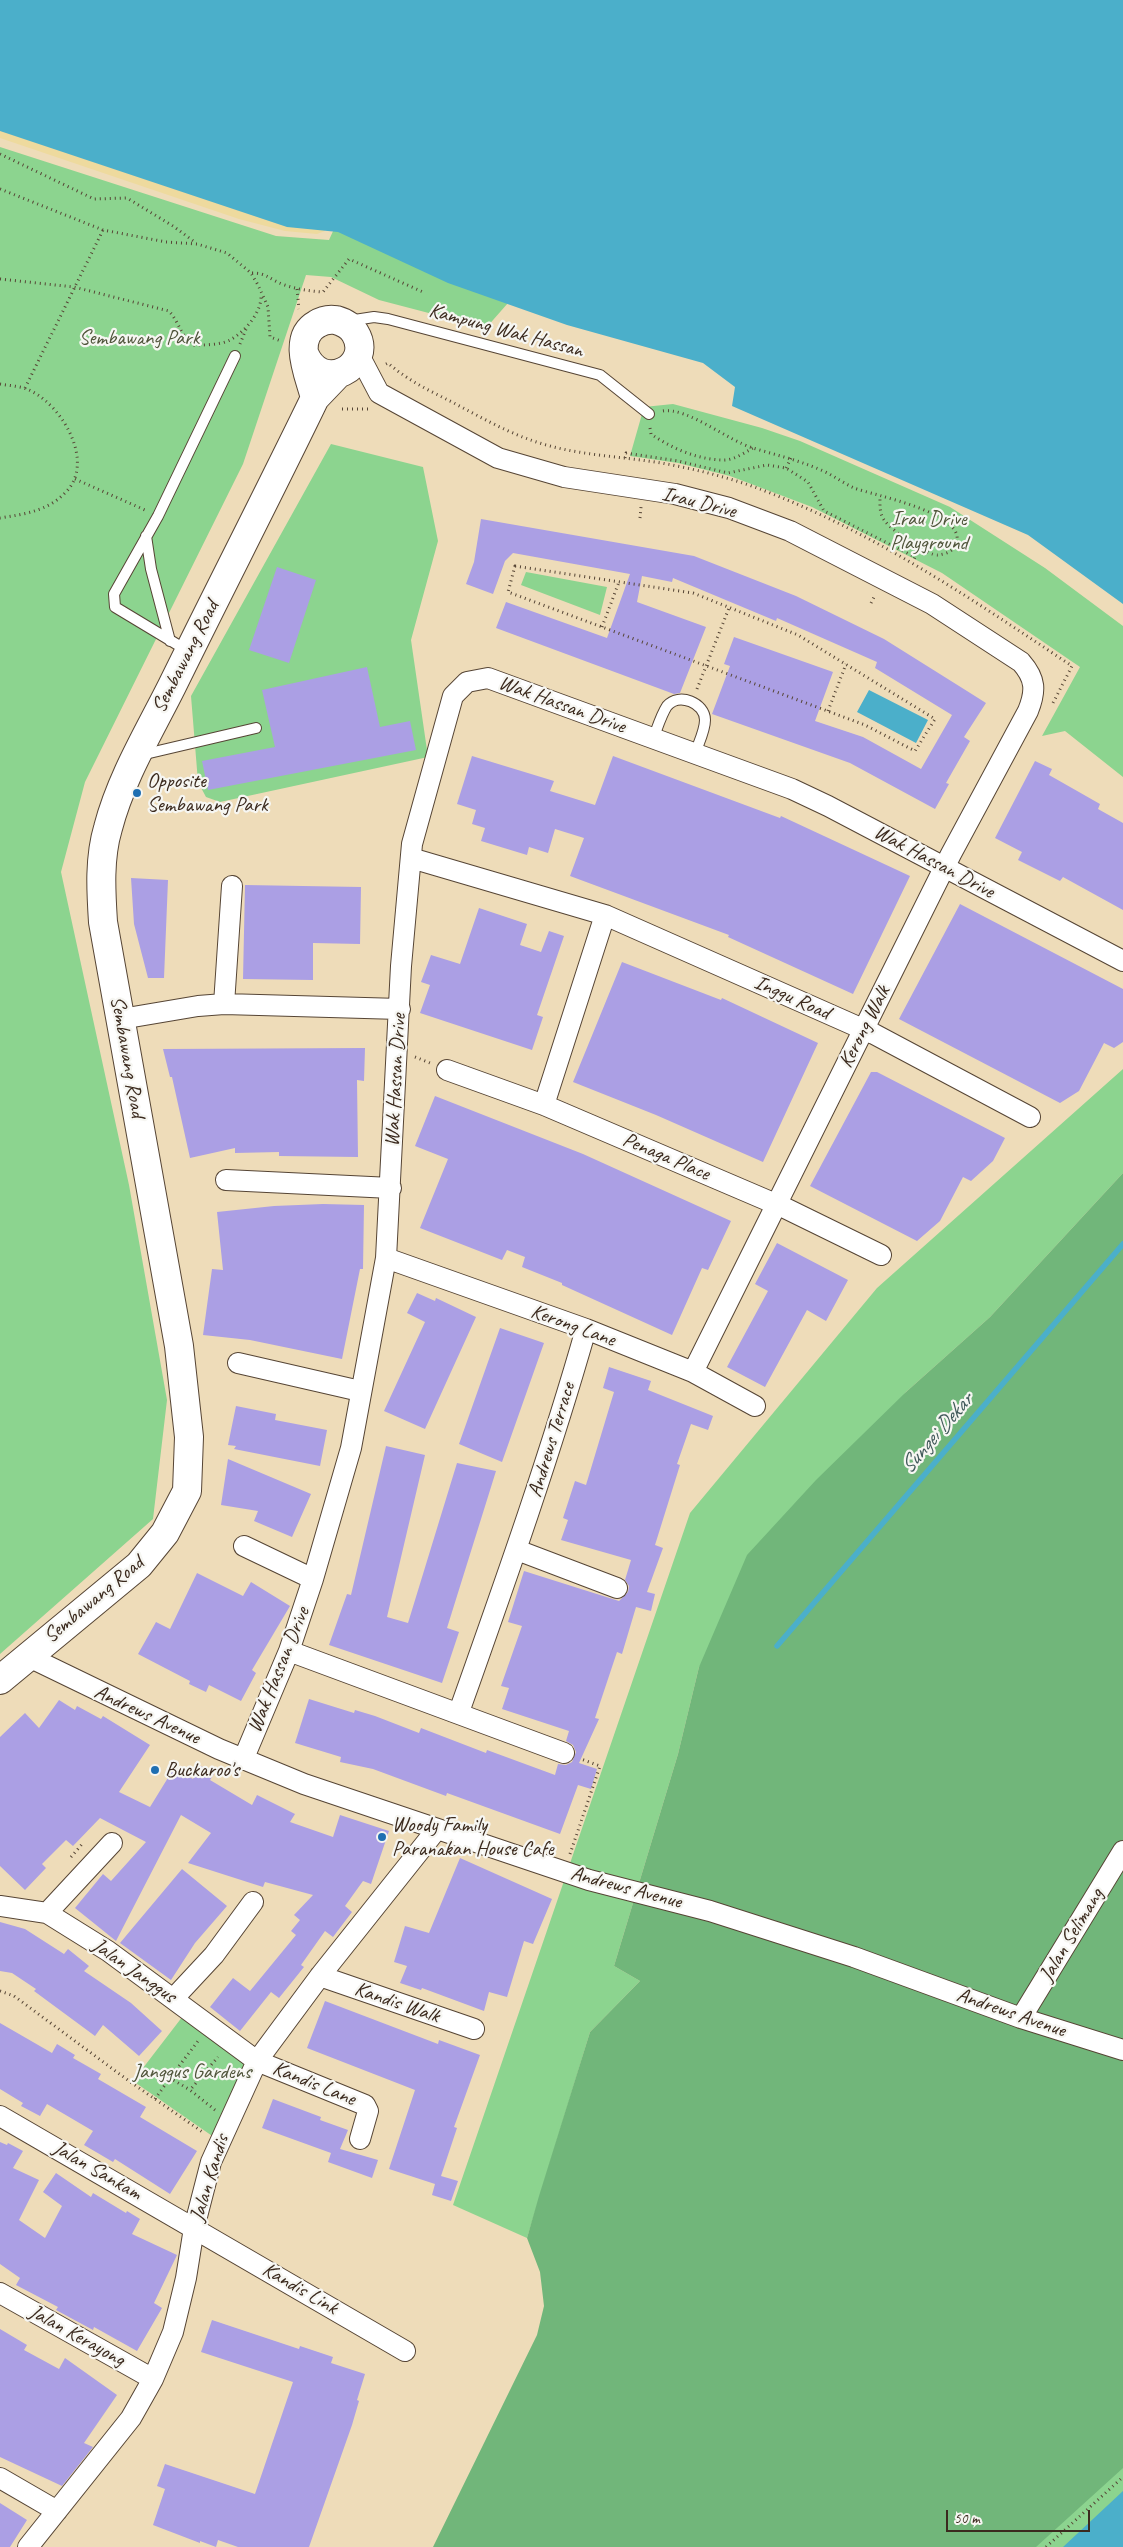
<!DOCTYPE html>
<html>
<head>
<meta charset="utf-8">
<style>
  body { margin:0 }
  #map { position:relative; width:1123px; height:2547px; overflow:hidden; background:#eedcb9; font-family:Caveat,sans-serif }
  canvas { display:block }
  .scale { position:absolute; left:946px; top:2510px; width:144px; height:22px; box-sizing:border-box; border:2px solid #3b2a1e; border-top:0; padding-left:6px; font-size:15px; line-height:18px; white-space:nowrap; color:#3b2a1e; -webkit-text-stroke:4px #f6f6f2; paint-order:stroke }
</style>
</head>
<body>
<div id="map">
<canvas width="1123" height="2547"></canvas>
<div class="scale">50 m</div>
</div>
<script>
const ctx = document.querySelector('canvas').getContext('2d');
ctx.lineJoin = 'round';
function paint(path, color) { ctx.fillStyle = color; ctx.fill(path, 'evenodd'); }
function stroke(path, color, width, dash) { ctx.strokeStyle = color; ctx.lineWidth = width; ctx.lineCap = dash ? 'butt' : 'round'; ctx.setLineDash(dash || []); ctx.stroke(path); }
function write(font, color, halo, rows, align = 'center') {
  ctx.font = font + ' Caveat,sans-serif'; ctx.lineWidth = 4.5; ctx.setLineDash([]); ctx.textBaseline = 'middle'; ctx.strokeStyle = halo; ctx.fillStyle = color; for (const [text, x, y, turn = 0] of rows) {
    ctx.save(); ctx.translate(x, y); ctx.rotate((+turn || 0) * Math.PI / 180); ctx.textAlign = isNaN(turn) ? turn : align; if (halo) ctx.strokeText(text, 0, 0); ctx.fillText(text, 0, 0); ctx.restore();
  }
}
paint(new Path2D(`
  M0 147 276 236 329 240 344 207 530 278 486 328 379 300 331 277 306 275 243 464 85 782 61 872 129 1185 167 1400 153 1519 0 1654Z
  M673 404 762 428 800 441 950 507 1045 568 1123 626V777L1065 731 1042 736 1080 667 942 573 812 507 730 476 678 463 630 456 644 407Z
  M331 444 423 467 438 541 411 640 428 757 220 802 206 797 198 782 191 696Z
  M526 572 607 587 600 615 521 585Z
  M1123 1069V1173L990 1317 906 1392 699 1667 678 1754 614 1966 640 1981 590 2032 527 2238 453 2205 690 1513 877 1288Z
  M186 2012 254 2062 218 2140 133 2081Z
  M1123 2462V2547H1030Z`), '#8cd48f');
paint(new Path2D(`
  M1123 1173V2468L1036 2547H433L537 2335 544 2306 540 2272 527 2238 539 2196 590 2032 640 1981 614 1966 678 1754 699 1667 747 1555 816 1480 906 1392 990 1317Z`), '#71b67a');
paint(new Path2D(`
  M0 97 326 220 325 231 317 234 285 231 239 219 0 138Z`), '#eeda9e');
paint(new Path2D(`
  M0 0H1123V604L1028 535 732 406 735 387 703 363 567 325 448 283 338 232 287 227 0 131Z
  M869 690 928 720 916 743 857 712Z
  M1123 2491V2547H1063Z`), '#4bafca');
stroke(new Path2D(`
  M777 1646 1123 1244`), '#4bafca', 5.5);
paint(new Path2D(`
  M481 519 694 556 796 596 884 639 967 691 986 703 964 737 970 741 946 783 949 784 935 809 850 763 712 714 730 666 724 664 734 637 833 672 815 721 863 737 921 769 952 715 875 668 877 662 777 618 776 621 673 578 672 582 642 576 637 602 706 627 680 693 674 694 496 628 506 602 607 638 630 574 513 553 505 561 493 594 466 584 474 562Z
  M277 567 316 580 289 663 249 650Z
  M367 667 380 727 410 721 416 750 208 790 202 761 275 747 262 690Z
  M472 756 554 781 550 791 595 805 613 756 780 818 781 816 910 876 853 994 728 937 729 935 570 876 584 838 555 829 548 853 529 847 527 855 481 841 485 828 472 824 476 810 457 804Z
  M1035 761 1052 769 1049 775 1100 804 1098 809 1123 823V910L1063 877 1060 881 1018 860 1022 852 995 838Z
  M131 878 168 880 164 978H148L134 924Z
  M245 885 361 887 360 944 313 943V980L243 979Z
  M960 904 1123 989V1042L1114 1048 1104 1043 1079 1091 1060 1103 899 1019Z
  M479 908 527 924 520 945 541 952 549 931 564 936 537 1015 543 1017 532 1050 420 1013 430 985 421 982 431 955 460 964Z
  M622 962 721 1000 722 998 818 1043 763 1162 656 1115 573 1082Z
  M365 1048 364 1081 357 1080 358 1157 279 1156V1152L235 1153V1148L190 1158 172 1077H170L163 1049Z
  M871 1072H877L1005 1138 993 1161 971 1181 963 1177 940 1221 917 1241 810 1186Z
  M435 1096 583 1154 731 1221 708 1270 702 1268 672 1335 562 1285V1283L522 1267 525 1257 507 1250 502 1260 420 1228 448 1159 415 1146Z
  M323 1204 364 1205 363 1269H360L342 1359 250 1340 203 1335 212 1269 223 1270 217 1212 274 1206Z
  M777 1243 848 1280 826 1321 807 1310 765 1387 727 1367 768 1291 755 1284Z
  M417 1293 435 1301 436 1298 476 1317 425 1429 384 1411 425 1322 407 1313Z
  M500 1328 544 1343 502 1462 459 1444Z
  M609 1367 651 1381 648 1390 713 1416 708 1430 691 1424 677 1464 680 1465 655 1545 663 1548 647 1592 655 1594 651 1611 636 1607 622 1654 617 1652 595 1718 599 1719 579 1763 597 1769 591 1789 578 1785 560 1834 447 1793 446 1796 373 1769 340 1762 341 1757 295 1743 309 1699 354 1713 355 1710 375 1716 419 1733 421 1728 486 1753 487 1750 555 1775 558 1764 566 1765 572 1762 576 1752 573 1745 566 1741 569 1731 502 1709 509 1688 501 1686 522 1626 508 1622 524 1571 619 1601 628 1592 629 1586 625 1580 631 1560 561 1540 568 1520 563 1518 575 1481 586 1485 614 1392 603 1388Z
  M236 1406 276 1414 275 1420 327 1430 320 1466 234 1449 236 1446 228 1445Z
  M386 1446 425 1455 387 1617 408 1623 457 1463 496 1471 447 1628 459 1632 442 1683 329 1645 347 1594 351 1595Z
  M228 1459 311 1494 292 1537 254 1521 258 1511 221 1505Z
  M197 1573 243 1596 251 1582 290 1606 252 1670 256 1673 241 1701 209 1685 206 1692 189 1684 190 1681 138 1654 156 1622 170 1629Z
  M59 1700 75 1710 77 1706 101 1719 103 1716 150 1745 119 1792 150 1807 174 1768 193 1779 201 1766 214 1774 210 1780 252 1805 257 1795 295 1814 290 1822 333 1837 340 1815 389 1831 371 1884 363 1881 345 1906 352 1912 333 1937 325 1931 301 1965 304 1967 279 1998 271 1992 240 2031 210 2007 233 1978 250 1991 296 1935 291 1931 300 1920 294 1915 313 1895 265 1882 263 1887 188 1863 211 1833 181 1815 116 1941 75 1908 103 1874 111 1881 146 1842 100 1818 73 1846 66 1840 42 1864 46 1868 25 1890 0 1866V1737L25 1713 39 1728Z
  M460 1858 552 1899 533 1944 524 1941 507 1997 489 1992 484 2011 422 1988 421 1990 400 1983 407 1966 394 1962 405 1926 429 1933Z
  M182 1869 227 1906 195 1943 171 1980 120 1943Z
  M0 1922 25 1929 64 1954 68 1949 89 1966 84 1971 131 2003 162 2031 139 2056 103 2025 95 2036 34 1991 36 1989 12 1973 0 1971Z
  M325 2001 438 2044 439 2040 480 2055 454 2127 457 2128 441 2176 458 2181 451 2201 432 2195 435 2184 389 2169 415 2090 307 2048Z
  M0 2023 52 2053 57 2044 75 2055 73 2058 101 2074 98 2079 146 2107 140 2117 197 2151 170 2194 115 2159 113 2162 84 2145 93 2131 47 2104 40 2116 21 2106 23 2103 0 2089Z
  M273 2099 321 2117 320 2120 348 2130 340 2149 378 2160 372 2178 328 2162 331 2153 262 2128Z
  M0 2142 7 2145 8 2143 23 2151 13 2168 39 2180 19 2220 45 2238 62 2206 43 2192 56 2173 91 2197 93 2193 126 2213 127 2211 140 2219 132 2234 177 2255 154 2303 162 2308 137 2351 94 2327 93 2330 56 2310 58 2307 16 2285 20 2278 0 2264Z
  M212 2320 299 2349 300 2346 333 2357 331 2363 365 2374 357 2400 359 2401 352 2425 309 2547H238L218 2540 216 2547 200 2541V2543L153 2525 165 2489 157 2486 165 2464 255 2494 293 2382 201 2352Z
  M0 2329 27 2345 24 2350 59 2369 65 2358 117 2395 84 2443 93 2447 62 2486 0 2457Z
  M0 2503 27 2520 10 2547H0Z`), '#ab9fe4');
const lane = new Path2D(`
  M348 321 374 317 388 319 600 375 649 414
  M146 536 151 569 170 641
  M188 651 115 607 114 594 158 516 235 356
  M653 739C657 729 661 715 667 706 679 692 705 703 705 720 705 731 698 744 695 754
  M141 755 256 728`);
const street = new Path2D(`
  M358 353 379 393 498 458 564 477 675 494 729 508 790 531 932 604 1021 662C1036 679 1036 691 1028 711L951 854 693 1372
  M411 858 605 915 874 1034 1030 1117
  M224 1004 232 886
  M121 1019 198 1006 224 1004 400 1009
  M447 1070 544 1105 785 1208 881 1255
  M544 1105 605 915
  M226 1180 391 1188
  M386 1258 586 1329 693 1372 755 1406
  M238 1363 360 1391
  M244 1546 313 1579
  M517 1550 617 1588
  M289 1651 564 1753
  M27 1656 219 1749 304 1784 589 1880 710 1911 854 1957 1021 2018 1123 2050
  M459 1712C504 1585 549 1459 586 1329
  M243 1760 289 1651 313 1579 351 1448 386 1258 401 966 412 844 453 696 467 682 488 678 792 789 828 806 1123 961
  M0 1906 47 1913 108 1951 257 2061 365 2105 368 2111 360 2139
  M47 1913 112 1843
  M320 1976 474 2029
  M173 1999 214 1955 253 1902
  M1021 2018 1123 1851
  M0 2116 405 2351
  M0 2293 153 2379
  M0 2478 57 2511
  M28 2547 131 2418 153 2379 173 2332 186 2278 194 2228 211 2162 257 2061 320 1976 437 1829`);
const secondary = new Path2D(`
  M304 353C321 396 375 366 355 333 351 326 343 322 336 320 329 319 323 320 317 324 291 338 310 377 315 398
  M0 1680 139 1565 165 1533 187 1491 189 1437 179 1346 103 922C101 891 99 858 108 828 121 778 149 732 172 686 219 590 268 495 315 398L337 375`);
stroke(lane, '#564535', 12);
stroke(street, '#564535', 22);
stroke(secondary, '#564535', 30);
stroke(new Path2D(`
  M0 154 94 199 127 198 173 226 196 243
  M0 189 103 230 166 242 197 244 227 253 251 273 258 285 268 307 270 337 281 341
  M252 273C267 273 269 279 282 284 295 289 309 291 323 292L349 259 423 292
  M0 279 74 287 169 311C180 323 180 336 194 345 206 345 220 345 230 340 245 332 262 312 261 295
  M297 289 299 309
  M240 344 246 329
  M386 364 388 363C407 380 430 391 452 402 484 419 515 437 550 446 591 457 635 457 677 466 707 472 737 480 765 491 877 534 973 600 1072 666L1053 703
  M0 384C11 386 23 386 33 392 63 408 95 462 66 492 48 511 25 514 0 518
  M25 388 103 230
  M342 409H368
  M663 411C687 407 727 440 753 448 776 455 798 460 821 470 833 475 843 483 854 488 872 495 969 513 956 544 953 552 945 554 938 555 928 556 891 530 885 521 879 514 880 504 880 496
  M650 428 651 434C671 448 698 460 724 460 734 460 744 453 753 448
  M625 458 626 453 678 461 728 473 767 465 786 468 808 482 824 511 915 557 913 561
  M786 468 791 458
  M75 479 145 510
  M640 518 641 507
  M515 566 693 593 798 635 935 719 915 751 865 725 508 592Z
  M871 603 875 595
  M602 627 619 582
  M697 689 729 608
  M828 711 846 664
  M415 1057 430 1063
  M570 1854 600 1766 581 1759
  M71 1857 83 1843
  M0 1991 14 1996 129 2081 204 2133
  M170 2078 198 2041
  M155 2099 170 2078 190 2090
  M215 2110 190 2090 218 2057
  M1046 2547 1123 2477`), '#564535', 3, [1, 4]);
stroke(lane, '#fff', 10);
stroke(street, '#fff', 20);
stroke(secondary, '#fff', 28);
for (const [x, y, r, color] of [
  [137,793,5,"#1f6fb2"],
  [155,1770,5,"#1f6fb2"],
  [382,1837,5,"#1f6fb2"]
]) { const dot = new Path2D(); dot.arc(x, y, r, 0, 2 * Math.PI); ctx.fillStyle = color; ctx.fill(dot); stroke(dot, '#f6f6f2', 2); }
write('21px', '#3b2a1e', '#f6f6f2', [
  ["Kampung Wak Hassan",506,331,15],
  ["Irau Drive",699,503,14],
  ["Sembawang Road",186,657,-63],
  ["Wak Hassan Drive",562,705,20],
  ["Wak Hassan Drive",934,862,28],
  ["Inggu Road",792,998,24],
  ["Kerong Walk",865,1027,-63],
  ["Sembawang Road",127,1057,80],
  ["Wak Hassan Drive",396,1080,-87],
  ["Penaga Place",666,1157,23],
  ["Kerong Lane",573,1326,20],
  ["Andrews Terrace",552,1440,-73],
  ["Sembawang Road",94,1600,-40],
  ["Wak Hassan Drive",279,1670,-68],
  ["Andrews Avenue",147,1715,25],
  ["Andrews Avenue",626,1888,15],
  ["Jalan Selimang",1072,1935,-59],
  ["Jalan Janggus",134,1971,35],
  ["Kandis Walk",397,2003,19],
  ["Andrews Avenue",1011,2013,19],
  ["Kandis Lane",314,2084,22],
  ["Jalan Sankam",97,2171,30],
  ["Jalan Kandis",210,2178,-73],
  ["Kandis Link",300,2289,30],
  ["Jalan Kerayong",77,2336,29]
]);
write('21px', '#4f543a', '#f6f6f2', [
  ["Sembawang Park",139,338],
  ["Irau Drive",929,519],
  ["Playground",929,543],
  ["Janggus Gardens",192,2072]
]);
write('21px', '#3b2a1e', '#f6f6f2', [
  ["Opposite",147,781],
  ["Sembawang Park",147,805],
  ["Buckaroo's",165,1770],
  ["Woody Family",392,1825],
  ["Paranakan House Cafe",392,1849]
], 'left');
write('italic 22px', '#41595a', '#f6f6f2', [
  ["Sungei Dekar",937,1434,-49]
]);
</script>
</body>
</html>
